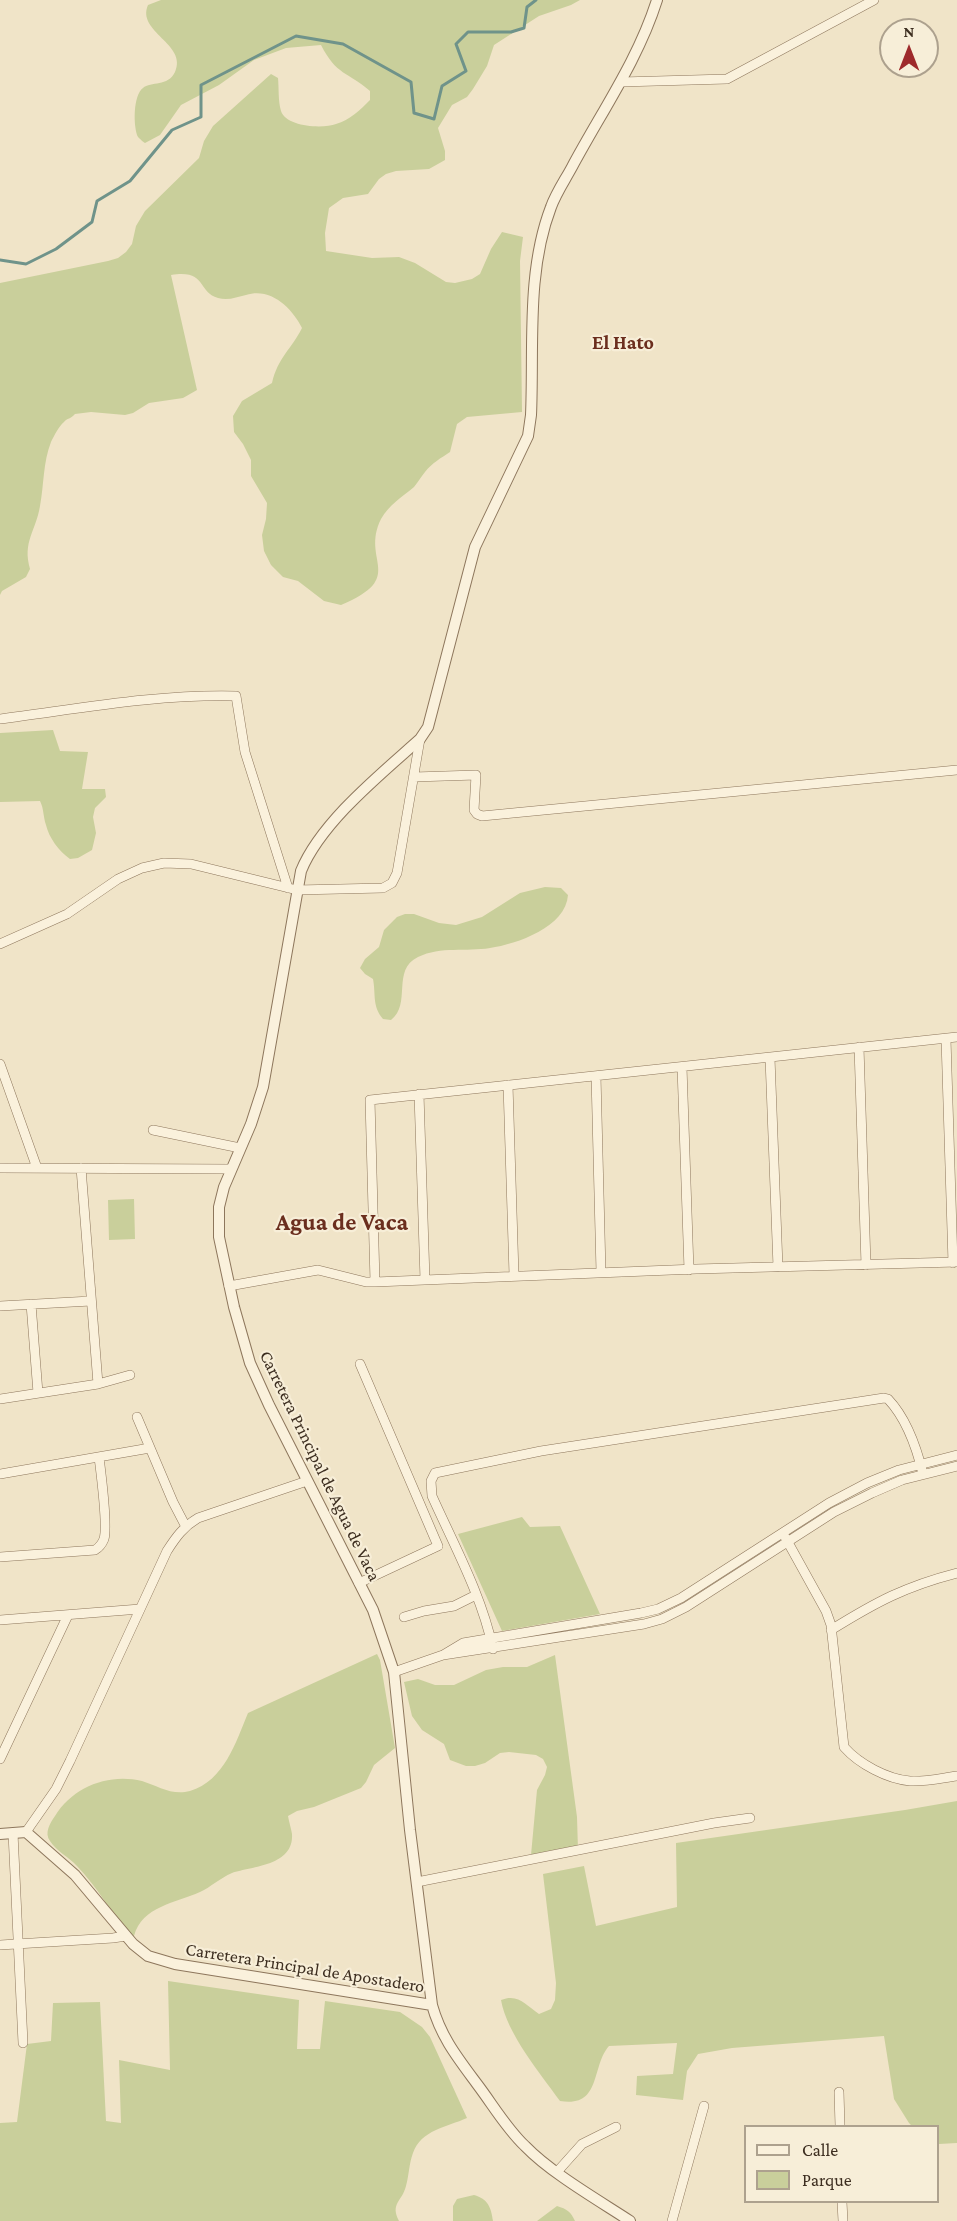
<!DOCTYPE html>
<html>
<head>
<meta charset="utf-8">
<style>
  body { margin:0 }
  #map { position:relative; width:957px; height:2221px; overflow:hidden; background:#f0e4c8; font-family:"Crimson Pro",serif }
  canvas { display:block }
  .legend { position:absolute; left:744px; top:2125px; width:195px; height:78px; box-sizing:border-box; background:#f7eed8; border:2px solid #ada18e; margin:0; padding:8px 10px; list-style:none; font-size:18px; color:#3d2e20 }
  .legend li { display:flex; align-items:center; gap:12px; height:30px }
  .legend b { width:30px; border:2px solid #ada18e }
  .north { position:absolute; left:879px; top:18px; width:60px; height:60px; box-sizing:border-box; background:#f7eed8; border:2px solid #ada18e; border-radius:50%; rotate:0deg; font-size:16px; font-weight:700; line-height:24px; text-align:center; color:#3d2e20 }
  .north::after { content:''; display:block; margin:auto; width:21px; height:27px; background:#9e2a2b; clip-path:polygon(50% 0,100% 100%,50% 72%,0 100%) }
</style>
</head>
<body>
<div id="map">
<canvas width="957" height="2221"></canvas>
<ul class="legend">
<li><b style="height:8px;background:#faf1dc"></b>Calle</li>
<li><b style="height:16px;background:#c9cf9b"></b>Parque</li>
</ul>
<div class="north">N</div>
</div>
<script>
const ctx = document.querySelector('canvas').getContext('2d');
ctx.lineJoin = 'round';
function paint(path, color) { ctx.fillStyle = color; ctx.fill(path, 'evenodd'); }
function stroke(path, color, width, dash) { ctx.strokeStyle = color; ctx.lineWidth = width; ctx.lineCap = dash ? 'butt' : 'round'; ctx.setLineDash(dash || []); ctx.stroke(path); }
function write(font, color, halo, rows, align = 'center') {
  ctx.font = font + ' "Crimson Pro",serif'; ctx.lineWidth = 4.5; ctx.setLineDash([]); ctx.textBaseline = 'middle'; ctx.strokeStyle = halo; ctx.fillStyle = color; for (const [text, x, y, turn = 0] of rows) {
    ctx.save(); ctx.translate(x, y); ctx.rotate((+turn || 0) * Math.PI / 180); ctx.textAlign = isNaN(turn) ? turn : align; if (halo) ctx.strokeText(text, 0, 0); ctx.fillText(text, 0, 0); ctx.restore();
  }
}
paint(new Path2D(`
  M161 0H580L571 5 539 16 494 45 487 66 473 89 467 97 452 105 438 128 445 151V160L429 169 396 171 386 174 379 179 368 194 343 198 329 208 325 233 326 251 372 258 399 257 415 263 446 282 455 283 472 279 480 274 491 249 502 232 523 237 520 261 522 412 467 417 457 424 450 452C441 458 432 463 425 472 421 477 418 482 414 487 402 497 389 505 381 519 360 561 408 577 341 605L324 601 298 581 283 577 271 565 264 551 262 535 266 519 267 503 251 476V460L243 444 234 432 233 416 242 401 272 383C278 357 291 350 302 328 292 308 271 287 246 295 237 297 228 301 218 298 197 292 207 269 171 275L197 390 183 398 149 403 133 413 125 415 91 412 75 414C71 419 67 418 64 422 59 426 54 436 51 442 43 462 44 485 40 506 36 531 22 542 30 569L26 577 2 591 0 595V283L108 261 118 258 126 252 132 244 136 226 145 211 199 158 204 141 213 126 271 74 278 78C279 88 278 101 281 111 286 127 323 129 336 124 350 120 360 110 370 100V91C347 71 337 76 321 45L286 48 254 60 219 85 181 105 160 135 145 143C143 142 139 138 138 137 133 127 133 95 143 88 151 81 168 87 175 72 188 44 136 32 148 5Z
  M53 730 60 751 88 752 82 789H105L106 797 95 808 93 817 96 833 92 850 78 858 70 859C59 851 49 838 46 825 43 816 44 809 40 801L0 802V733Z
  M545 887 561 888 568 895C566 927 517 944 490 948 466 952 441 946 418 957 391 970 412 1004 391 1020L383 1019C372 1006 376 995 373 979L365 974 360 968 365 959 379 947 384 930 397 917 405 914H414L439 923 456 925 482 917 520 893Z
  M134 1199 135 1239 109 1240 108 1200Z
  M522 1517 530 1527 560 1526 600 1614 502 1631 458 1534Z
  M377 1654 380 1660 395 1748 374 1765 366 1782 361 1788 314 1807 297 1811 288 1816C289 1822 291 1828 292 1834 294 1866 252 1866 232 1873 220 1878 211 1887 200 1892 176 1903 142 1906 134 1936H128C112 1912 96 1886 77 1866 69 1857 56 1851 50 1841 44 1833 50 1823 55 1816 73 1787 108 1773 142 1781 158 1786 172 1796 190 1791 224 1781 236 1742 248 1713Z
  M555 1655 577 1817 578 1850 531 1855 537 1790 545 1775 547 1767 543 1759 536 1755 509 1752 500 1753 485 1763 475 1766H466L450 1760 444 1744 422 1730 412 1716 404 1682 418 1679 435 1685H454L486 1670 503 1667H527Z
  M957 1801V2143L939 2144 938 2126H912L909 2123 894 2099 884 2036 732 2048 698 2054 687 2071 683 2100 636 2095 637 2076 673 2074 677 2043 609 2046C591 2066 602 2108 560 2101 540 2073 507 2034 501 2000 518 1993 526 2005 539 2014L551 2009 555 2000 556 1983 543 1874 584 1866 596 1926 677 1907 676 1843 905 1810Z
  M168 1981 299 2000 297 2049H320L325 2001 400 2012 422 2027 430 2037 467 2118C447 2127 421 2130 413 2153 409 2163 409 2176 406 2186 402 2202 390 2203 399 2221H0V2123L17 2122 27 2044 51 2041 53 2003 100 2002 106 2121 121 2123 119 2060 170 2070Z
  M474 2195C488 2199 491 2207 493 2221H453V2206L457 2199Z
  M557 2206C567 2209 571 2212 575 2221H537Z`), '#c9cf9b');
stroke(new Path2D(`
  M0 260 26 264 56 249 92 222 97 201 130 181 172 130 201 117V85L296 36 343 44 411 82 414 113 434 119 442 86 466 71 456 44 468 32H511L524 28 527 7 536 0`), '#6f938a', 3);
const minor = new Path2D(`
  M621 82 727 79 874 0
  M0 719C78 709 156 694 236 696L245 752 288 888
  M414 777 476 775 474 810 477 814 482 816 957 770
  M0 944 67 914 118 879 142 868 164 863 191 864 297 890 383 888 392 883 397 873 420 739
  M946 1039 953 1263
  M859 1047 866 1265
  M770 1058 778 1267
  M0 1064 37 1168
  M682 1067 689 1270
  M596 1076 601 1272
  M508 1085 514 1275
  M419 1094 425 1280
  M153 1130 240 1148
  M0 1168 231 1169
  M81 1168 98 1384
  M375 1282 370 1100 957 1037
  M229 1286 318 1270 366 1282H375L696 1269 957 1262
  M31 1304 38 1393
  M0 1306 91 1301
  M0 1399 98 1384 130 1375
  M137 1417 173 1502 185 1525
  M0 1474 150 1448
  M785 1537 826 1611 831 1625 844 1747C859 1764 887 1779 910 1781 925 1782 942 1778 957 1776
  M0 1557 95 1550C100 1547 102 1544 104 1539 108 1525 101 1474 99 1457
  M359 1583 438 1546 360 1364
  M404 1617 424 1611 454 1606 476 1595
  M0 1620 140 1609
  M831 1630C876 1602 906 1586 957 1573
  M493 1649C482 1596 454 1545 432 1496L431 1481 435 1473 541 1451 884 1398 888 1399C906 1418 917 1449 923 1474
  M443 1655 463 1643 641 1613 658 1609 681 1598 829 1503 867 1483 899 1470 957 1455
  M394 1672 443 1655 644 1624 662 1619 686 1607 834 1512 872 1493 902 1480 957 1466
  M0 1759 68 1615
  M26 1832 56 1789 70 1761 167 1551C176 1537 183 1527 198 1518L307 1481
  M13 1833 23 2043
  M417 1882 714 1823 750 1818
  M0 1945 113 1938 126 1936
  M839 2092 840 2126
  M557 2172 582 2144 616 2127
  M842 2202 843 2221
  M672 2221 704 2106`);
const tertiary = new Path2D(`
  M0 1834 26 1832 75 1875 133 1944 148 1956 175 1964 432 2005
  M630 2221C598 2200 551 2173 525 2146 506 2128 493 2105 477 2084 457 2057 441 2037 432 2005L410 1830 394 1672 373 1610 269 1405 250 1363 234 1307 219 1237V1207L224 1187 251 1124 263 1087 301 871C321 822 381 774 420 739L428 727 475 547 528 436 531 415C534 347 526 272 551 207 556 193 565 180 572 167 602 111 638 60 657 0`);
stroke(minor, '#8d765c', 10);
stroke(tertiary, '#8d765c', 12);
stroke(minor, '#faf1dc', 9);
stroke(tertiary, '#faf1dc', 10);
write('18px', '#3d2e20', '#f7eed8', [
  ["Carretera Principal de Agua de Vaca",320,1466,64],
  ["Carretera Principal de Apostadero",305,1968,9]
]);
write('bold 20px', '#6b2e1e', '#f7eed8', [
  ["El Hato",623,343]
]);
write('bold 24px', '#6b2e1e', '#f7eed8', [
  ["Agua de Vaca",342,1223]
]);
</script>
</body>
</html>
